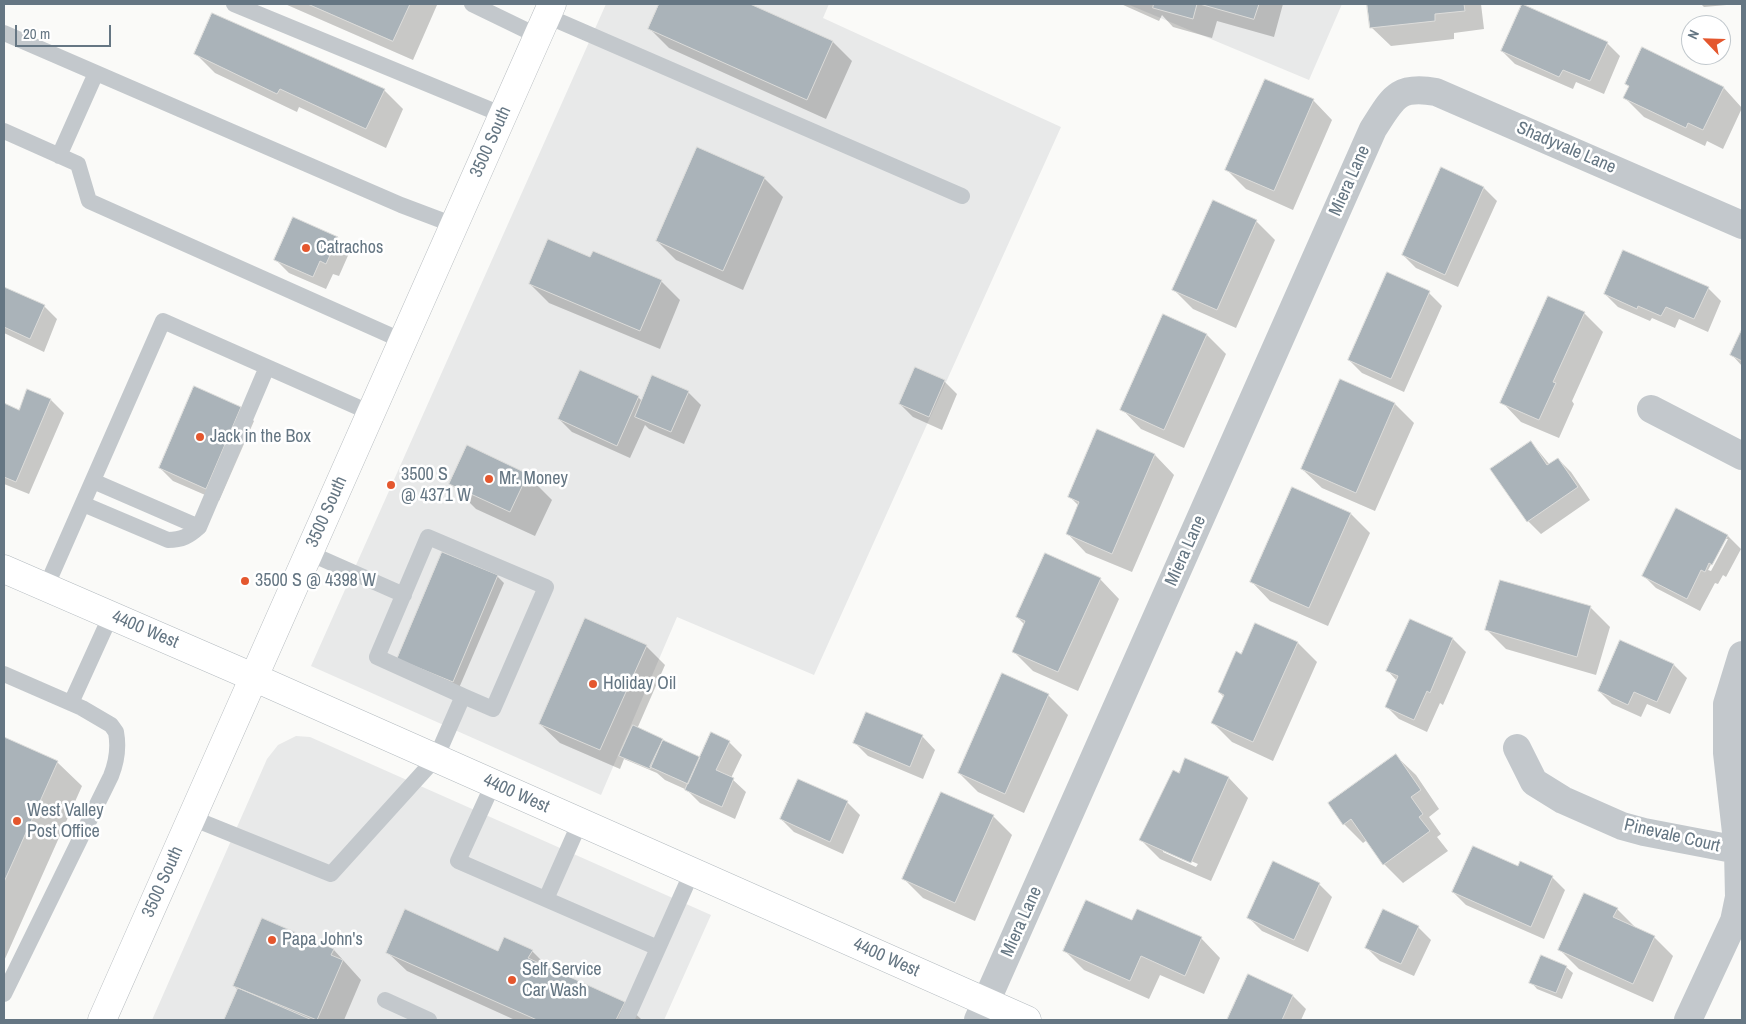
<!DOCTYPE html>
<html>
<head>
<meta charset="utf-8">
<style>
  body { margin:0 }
  #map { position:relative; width:1746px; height:1024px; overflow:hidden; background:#fafaf8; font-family:"Archivo Narrow",sans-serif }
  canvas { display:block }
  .frame { position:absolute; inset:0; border:5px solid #657683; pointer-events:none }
  .north { position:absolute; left:1681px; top:15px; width:50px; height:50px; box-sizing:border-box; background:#fff; border:1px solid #c1c8cd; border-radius:50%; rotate:294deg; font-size:14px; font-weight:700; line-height:20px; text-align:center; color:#657683 }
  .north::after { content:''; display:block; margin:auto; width:18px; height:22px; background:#e4572e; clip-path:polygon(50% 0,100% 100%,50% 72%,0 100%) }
  .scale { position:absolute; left:15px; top:25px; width:96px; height:22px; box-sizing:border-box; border:2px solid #657683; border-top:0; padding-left:6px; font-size:15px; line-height:18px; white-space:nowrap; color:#657683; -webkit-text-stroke:4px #fff; paint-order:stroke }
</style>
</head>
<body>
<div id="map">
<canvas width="1746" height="1024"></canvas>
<div class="frame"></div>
<div class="north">N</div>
<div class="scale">20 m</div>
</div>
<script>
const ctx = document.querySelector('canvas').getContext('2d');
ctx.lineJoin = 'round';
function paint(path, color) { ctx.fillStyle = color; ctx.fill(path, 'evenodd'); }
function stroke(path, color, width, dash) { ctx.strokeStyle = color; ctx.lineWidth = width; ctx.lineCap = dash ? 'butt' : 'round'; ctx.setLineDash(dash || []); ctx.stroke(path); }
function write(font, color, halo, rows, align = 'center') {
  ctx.font = font + ' "Archivo Narrow",sans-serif'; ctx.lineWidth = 5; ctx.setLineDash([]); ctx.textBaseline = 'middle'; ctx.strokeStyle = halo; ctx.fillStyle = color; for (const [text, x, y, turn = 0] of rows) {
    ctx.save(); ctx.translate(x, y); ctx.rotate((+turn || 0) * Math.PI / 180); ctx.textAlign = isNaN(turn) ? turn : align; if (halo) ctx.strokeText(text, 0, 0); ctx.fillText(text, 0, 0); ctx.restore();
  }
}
paint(new Path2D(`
  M606 4H829L823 18 1061 127 814 675 677 617 601 795 311 666Z
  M1127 4H1342L1309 80Z
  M296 736 310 737 711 915 664 1020H152L267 759 278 745Z`), '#e8e9e9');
paint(new Path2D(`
  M285 4H435L437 5 413 60Z
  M661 4H746L833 42 852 61 826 119 669 48 650 29Z
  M1121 4H1283L1274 37 1217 21 1212 38 1173 27 1162 15 1159 21Z
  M1369 4H1481L1484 29 1454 33V39L1391 46 1371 27Z
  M1701 4H1738L1704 7Z
  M1607 43 1620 56 1604 94 1576 82 1573 89 1515 64 1502 51Z
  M196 54 384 90 403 109 386 148 299 107 297 112 215 73Z
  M1724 88 1742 108 1723 149 1707 141 1705 146 1644 117 1625 98Z
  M1313 100 1332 120 1293 210 1246 189 1227 170Z
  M764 178 783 197 743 290 676 260 657 241Z
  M1484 188 1497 201 1458 287 1416 268 1403 255Z
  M1256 221 1275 240 1236 328 1193 309 1174 290Z
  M337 238 350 251 339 276 333 274 326 289 289 273 276 260Z
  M591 259 661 281 680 300 660 349 549 303 530 284Z
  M1708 288 1721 301 1708 332 1679 319 1675 328 1652 318 1650 321 1618 307 1605 294Z
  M4 289 44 306 57 319 44 352 4 333Z
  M1429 293 1442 306 1404 392 1362 373 1349 360Z
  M1584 313 1603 332 1572 401 1574 404 1559 438 1521 422 1502 402Z
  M1164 316 1207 335 1226 354 1184 448 1141 429 1122 409Z
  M1742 332V366L1732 355Z
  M944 381 957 394 942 430 913 417 900 404Z
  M1341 381 1395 404 1414 423 1375 511 1322 488 1302 469Z
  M194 388 241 408 254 421 219 501 173 481 160 468Z
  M28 391 51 400 64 413 29 494 4 484V405L20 411Z
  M688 392 701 405 684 444 649 429 645 425 630 458 572 432 559 419 638 397 642 401Z
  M1098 431 1155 455 1174 475 1132 572 1086 553 1067 533 1079 506 1069 496Z
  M1531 442 1550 465 1558 459 1571 472 1590 500 1541 534 1528 521Z
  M527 475 552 500 535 536 476 509 451 484Z
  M1677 510 1728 536 1741 549 1726 577 1723 575 1718 584 1715 583 1700 611 1656 588 1643 575ZM1725 539H1728L1711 571 1708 570Z
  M1351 514 1370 533 1328 626 1270 601 1251 581Z
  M443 553 497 576 504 583 459 688 405 665Z
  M1100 579 1119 599 1078 691 1033 671 1013 651 1025 625 1017 617Z
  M1501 581 1591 608 1610 627 1596 675 1506 649 1487 630Z
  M1411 620 1453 639 1466 652 1443 705 1440 703 1427 732 1399 719 1386 706 1397 681 1388 671Z
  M1256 624 1298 643 1317 662 1273 761 1232 742 1213 723 1224 697 1219 692 1242 655Z
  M1621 642 1674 665 1687 678 1670 714 1647 704 1641 717 1612 704 1599 691Z
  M646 646 665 665 637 729 700 758 729 742 742 755 731 778 746 792 735 819 700 803 687 790 665 780 657 773 624 759 620 769 560 743 540 724Z
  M1003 675 1048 695 1068 715 1024 813 978 792 959 773Z
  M922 736 935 750 923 779 868 756 855 743Z
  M4 738 57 762 82 786 4 961Z
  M1396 756 1416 775 1439 809 1429 817 1441 834 1437 837 1448 851 1403 883 1384 864 1367 840 1363 843 1344 824Z
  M1186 760 1229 778 1248 798 1211 881 1160 859 1141 840ZM1163 849 1198 864 1196 867 1163 852Z
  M847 802 860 815 843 854 794 832 781 819Z
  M993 816 1012 835 975 921 923 898 904 879Z
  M1519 867 1552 877 1565 890 1544 939 1466 905 1453 892Z
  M1319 884 1332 897 1308 952 1262 931 1249 918Z
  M1617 909 1636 928 1654 937 1673 956 1653 1002 1579 969 1560 950Z
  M1418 927 1431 940 1414 976 1380 961 1367 948Z
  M1201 938 1220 958 1204 994 1160 975 1149 999 1084 970 1065 951Z
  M334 950 361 980 344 1020H225L238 990 234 986Z
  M532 951 551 970 624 1003 642 1020H515L407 971 387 952Z
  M1566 967 1573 973 1562 999 1537 989 1531 982Z
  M1249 976 1293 996 1306 1009 1301 1020H1228Z`), '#0003');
const building = new Path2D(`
  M308 4H410L393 41Z
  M659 4H750L833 41 807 100 648 29Z
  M1154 4H1197L1193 19 1153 8Z
  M1200 4H1259L1254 19Z
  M1367 4H1464L1465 11 1435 14V21L1370 28Z
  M1522 4 1608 42 1590 81 1563 70 1559 77 1501 51Z
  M212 13 385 89 366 129 280 89 277 94 194 54Z
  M1642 47 1724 87 1703 130 1688 123 1686 128 1623 98 1629 86 1625 84Z
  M1265 79 1314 99 1274 191 1225 170Z
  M697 147 765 177 723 271 656 241Z
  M1441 167 1484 187 1445 275 1402 255Z
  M1213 200 1257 220 1217 310 1172 290Z
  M293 217 338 237 326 264 320 261 313 277 274 260Z
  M548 239 590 257 593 251 662 280 640 331 529 284Z
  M1623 250 1709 287 1694 319 1666 307 1661 316 1638 306 1637 309 1604 294Z
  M1387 272 1430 291 1391 379 1348 360Z
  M4 287 45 305 30 339 4 327Z
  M1548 296 1585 312 1553 382 1556 383 1539 420 1500 403Z
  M1163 314 1207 334 1164 430 1120 410Z
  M1742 329V361L1730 355Z
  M915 367 945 380 929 417 899 404Z
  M580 370 639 396 617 446 558 419Z
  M652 375 689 391 671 432 635 417Z
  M1340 379 1395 403 1356 493 1301 469Z
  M194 386 241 407 206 489 159 468Z
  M27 389 51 399 16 482 4 477V403L19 410Z
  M1097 429 1155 454 1112 554 1066 534 1079 502 1068 497Z
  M1531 441 1547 465 1558 458 1578 487 1527 522 1490 469Z
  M467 445 528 474 510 512 449 484Z
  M1292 487 1351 513 1309 608 1250 582Z
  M1676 508 1728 535 1712 565 1709 563 1705 572 1701 570 1687 599 1642 576Z
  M442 552 498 575 453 682 397 659Z
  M1045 553 1101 578 1058 672 1012 652 1025 621 1016 617Z
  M1500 580 1591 606 1577 657 1485 630Z
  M585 618 647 645 600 750 539 724Z
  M1410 619 1453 638 1430 693 1427 691 1414 720 1385 707 1398 676 1386 671Z
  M1255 623 1298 642 1253 742 1211 723 1224 695 1218 692 1236 651 1241 654Z
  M1620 640 1674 664 1657 702 1634 692 1628 705 1598 691Z
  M1002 673 1049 694 1005 794 958 773Z
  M866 712 923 735 910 767 853 743Z
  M633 725 663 739 650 769 619 756Z
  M711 732 730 741 716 770 734 778 722 807 685 790Z
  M4 737 58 761 4 882Z
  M663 740 700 757 688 784 650 767Z
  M1396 754 1421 790 1411 797 1423 814 1419 817 1430 831 1383 865 1351 819 1343 825 1328 803Z
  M1185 758 1229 777 1191 863 1139 840 1173 770 1179 773Z
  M798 779 848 801 830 842 780 819Z
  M941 792 994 815 955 903 902 879Z
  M1473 846 1518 866 1520 861 1553 876 1531 927 1452 892Z
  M1273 861 1320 883 1294 940 1247 918Z
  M1584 893 1618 908 1613 917 1655 936 1633 984 1558 950Z
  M1086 900 1132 920 1137 909 1202 937 1185 976 1141 956 1130 981 1063 951Z
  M405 909 498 951 504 937 533 950 528 958 625 1002 616 1020H537L386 953Z
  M1383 909 1419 926 1401 964 1365 948Z
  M262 918 334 949 331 955 343 960 317 1020 233 986Z
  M1541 955 1567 966 1556 993 1529 983Z
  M1248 974 1293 995 1282 1020H1227Z
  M238 988 312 1020H224Z`);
paint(building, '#aab3b9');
stroke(building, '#dcdcda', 1);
const secondary = new Path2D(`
  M4 569 253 677 1027 1020`);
const primary = new Path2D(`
  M102 1020 552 4`);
stroke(secondary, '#b3babf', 29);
stroke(primary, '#b5babe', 29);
stroke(new Path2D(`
  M234 4 503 115
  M472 4 538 36
  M547 16 962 196
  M4 33 401 205 454 225
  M4 131 78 164 89 201 403 341
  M59 156 96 73
  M93 481 199 527 267 367
  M83 504 168 540C182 540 189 536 199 527
  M309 553 404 595
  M46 587 163 321 371 413
  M4 674 82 708 111 725 116 732C119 748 117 761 111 776L4 994
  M71 703 111 615
  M493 784 458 861 658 948
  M192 818 331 874 436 758 463 696 377 657 428 537 546 587 493 709 463 696
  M546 899 580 822
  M385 1000 429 1020
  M626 1020 692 872`), '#c3c8cc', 16);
stroke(new Path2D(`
  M1651 409 1742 456
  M1517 748 1534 782 1563 800 1622 826 1644 832 1738 850
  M978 1020 1373 129C1393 98 1397 85 1436 92L1742 225
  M1688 1020 1734 921 1739 897 1738 850 1727 753V704L1742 655`), '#c3c8cc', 28);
stroke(secondary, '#fff', 28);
stroke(primary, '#fff', 28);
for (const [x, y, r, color] of [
  [306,248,5,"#e4572e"],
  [200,437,5,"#e4572e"],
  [489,479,5,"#e4572e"],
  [391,485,5,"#e4572e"],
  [245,581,5,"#e4572e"],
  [593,684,5,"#e4572e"],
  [17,821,5,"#e4572e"],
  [272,940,5,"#e4572e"],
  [512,980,5,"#e4572e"]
]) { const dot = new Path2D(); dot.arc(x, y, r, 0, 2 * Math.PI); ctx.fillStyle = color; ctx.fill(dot); stroke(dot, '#fff', 2); }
write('18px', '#657683', '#fff', [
  ["3500 South",491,142,-66],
  ["Shadyvale Lane",1566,148,23],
  ["Miera Lane",1350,181,-66],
  ["3500 South",327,512,-66],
  ["Miera Lane",1186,551,-66],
  ["4400 West",145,630,23],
  ["4400 West",516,794,24],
  ["Pinevale Court",1672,836,13],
  ["3500 South",163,882,-66],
  ["Miera Lane",1022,922,-66],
  ["4400 West",886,958,24]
]);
write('18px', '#657683', '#fff', [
  ["Catrachos",316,248],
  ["Jack in the Box",210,437],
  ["3500 S",401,475],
  ["@ 4371 W",401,496],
  ["Mr. Money",499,479],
  ["3500 S @ 4398 W",255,581],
  ["Holiday Oil",603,684],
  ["West Valley",27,811],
  ["Post Office",27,832],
  ["Papa John's",282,940],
  ["Self Service",522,970],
  ["Car Wash",522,991]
], 'left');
</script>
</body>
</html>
